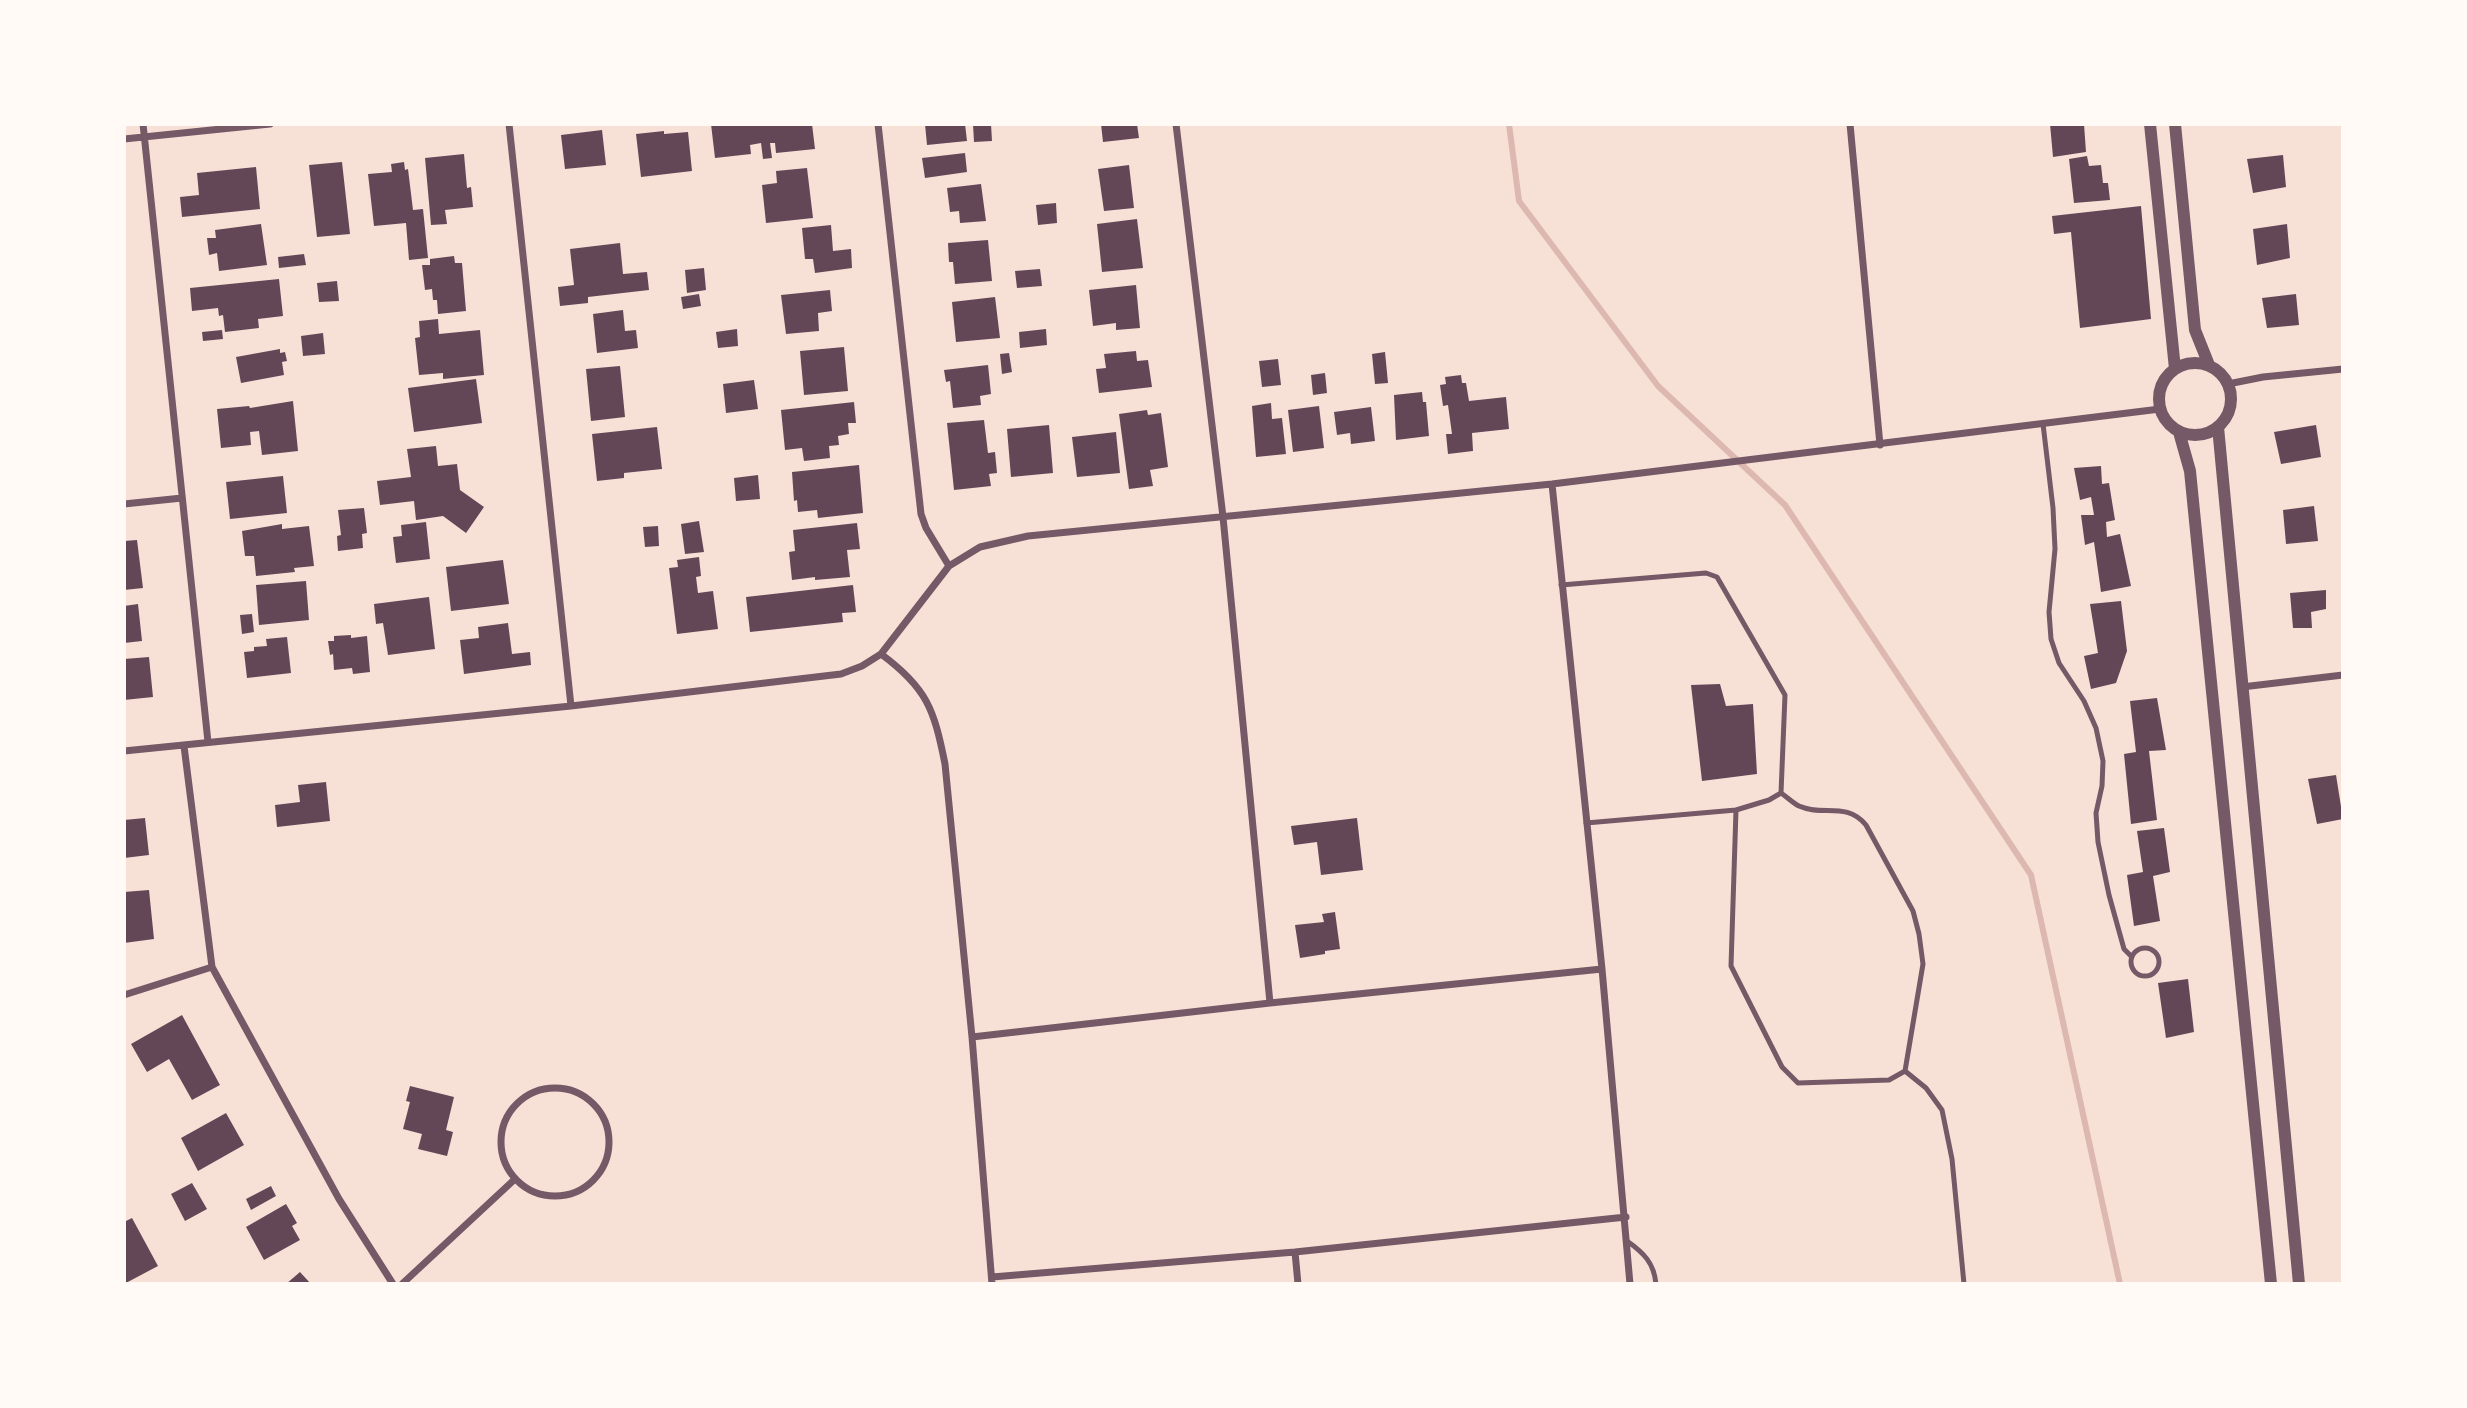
<!DOCTYPE html>
<html>
<head>
<meta charset="utf-8">
<style>
  body { margin:0 }
  #map { position:relative; width:2467px; height:1408px; overflow:hidden; background:#f7e1d7; font-family:"Varela Round",sans-serif }
  canvas { display:block }
  .frame { position:absolute; inset:0; border:126px solid #fffaf5; pointer-events:none }
</style>
</head>
<body>
<div id="map">
<canvas width="2467" height="1408"></canvas>
<div class="frame"></div>
</div>
<script>
const ctx = document.querySelector('canvas').getContext('2d');
ctx.lineJoin = 'round';
function stroke(path, color, width, dash) { ctx.strokeStyle = color; ctx.lineWidth = width; ctx.lineCap = dash ? 'butt' : 'round'; ctx.setLineDash(dash || []); ctx.stroke(path); }
function paint(path, color) { ctx.fillStyle = color; ctx.fill(path, 'evenodd'); }
stroke(new Path2D(`
  M1509 124 1519 201 1658 386 1785 505 2031 875 2120 1284`), '#dcb8b0', 6);
paint(new Path2D(`
  M711 124H812L815 149 776 153 775 143H770L772 158 763 159 761 143 750 145 751 154 715 158Z
  M925 124H965L967 141 927 145Z
  M973 124H991L992 141 974 142Z
  M1101 124H1137L1139 138 1103 142Z
  M2050 124H2084L2086 152 2053 157Z
  M602 130 606 165 565 169 561 135Z
  M664 131V134L688 132 692 171 641 177 636 134Z
  M965 153 967 172 925 178 922 158Z
  M464 154 467 188 471 187 473 207 445 210 447 224 431 225 425 158Z
  M2283 155 2286 187 2253 193 2247 159Z
  M2087 156 2089 166 2101 165 2103 183H2108L2110 200 2074 203 2069 159Z
  M342 162 350 234 317 237 309 165Z
  M404 162 405 170 408 169 413 210 423 209 428 258 409 260 406 223 374 226 368 174 392 172 391 164Z
  M1129 165 1134 208 1104 211 1098 169Z
  M256 167 260 209 182 217 180 197 199 195 197 173Z
  M807 168 813 218 766 223 762 185 777 183 776 171Z
  M981 184 986 221 960 223 959 211 950 212 947 188Z
  M1056 203 1057 223 1038 225 1036 205Z
  M2141 206 2151 319 2080 328 2071 232 2054 234 2052 216Z
  M1137 219 1143 268 1102 272 1097 224Z
  M261 224 267 265 219 271 217 253 209 255 207 238H216L215 230Z
  M2287 224 2290 258 2257 265 2253 229Z
  M831 225 833 251 851 249 852 268 815 273 813 259H805L802 228Z
  M988 240 992 281 955 284 953 262H949L948 243Z
  M620 243 623 274 647 272 649 290 588 297V303L560 306 558 287 574 285 570 249Z
  M304 254 306 265 279 268 278 257Z
  M454 256 455 263H462L466 311 438 314 437 300H433L432 289 425 290 422 265H430V259Z
  M704 268 706 290 687 293 685 270Z
  M1040 269 1042 286 1017 288 1015 271Z
  M279 279 283 316 258 319 259 328 225 332 223 315 219 316 218 308 192 311 190 288Z
  M337 281 339 301 319 302 317 283Z
  M1136 285 1140 328 1116 330V323L1093 326 1089 290Z
  M830 290 832 311 818 313 819 331 786 334 781 295Z
  M699 294 701 306 683 309 681 297Z
  M2296 294 2299 325 2267 328 2262 298Z
  M995 297 1000 338 956 342 952 302Z
  M623 310 625 331 636 330 638 348 597 353 593 314Z
  M438 319 439 334 480 330 484 375 443 379V373L419 375 415 338 420 337 419 321Z
  M737 329 738 346 718 348 716 332Z
  M1046 329 1047 345 1020 348 1019 332Z
  M222 330 223 339 203 341 202 332Z
  M323 333 325 354 303 356 301 336Z
  M844 347 848 391 804 395 800 351Z
  M280 349V353L285 352 287 361 282 362 284 375 241 383 236 357Z
  M1136 351 1137 361 1148 360 1152 387 1099 393 1096 369 1106 368 1104 354Z
  M1385 352 1388 383 1375 384 1372 354Z
  M1009 353 1012 372 1002 374 1000 354Z
  M1278 359 1281 385 1262 387 1259 361Z
  M988 365 991 394 980 396 981 405 953 408 950 381 946 382 944 370Z
  M620 366 625 417 591 421 586 369Z
  M1325 373 1327 393 1313 395 1311 375Z
  M1461 375 1462 383H1466L1469 401 1506 397 1509 429 1472 433 1473 451 1448 454 1446 434H1452L1448 405 1443 406 1440 385 1446 384 1445 377Z
  M476 379 482 423 414 432 408 388Z
  M754 380 758 409 726 413 723 384Z
  M1422 392 1423 402H1426L1429 436 1396 440 1394 395Z
  M293 401 298 451 262 455 259 431 250 432 251 445 221 448 217 409 249 406 250 408Z
  M854 402 856 423H848L849 434 838 436 839 445 829 446 830 458 804 461 802 448 785 450 781 410Z
  M1271 403 1272 419 1282 418 1286 454 1256 457 1252 406Z
  M1319 406 1324 448 1293 452 1288 410Z
  M1371 407 1375 441 1351 444 1350 433 1337 435 1334 412Z
  M1147 410 1148 415 1161 413 1168 467 1150 470 1153 486 1129 489 1119 414Z
  M984 420 988 453 995 452 997 473 989 474 991 486 954 490 947 423Z
  M1049 425 1053 473 1011 477 1007 429Z
  M2316 425 2321 457 2281 464 2274 432Z
  M657 427 662 469 624 473V478L597 481 592 434Z
  M1116 432 1120 473 1077 477 1072 437Z
  M436 446 438 466 457 464 460 490 484 507 466 533 443 516 416 520 414 501 380 505 377 481 411 477 407 449Z
  M859 465 863 513 818 518 817 510 798 512 797 500 794 501 792 472Z
  M2101 466 2102 484 2109 483 2115 520 2106 522 2107 537 2120 534 2131 586 2101 592 2094 542 2085 545 2081 515H2094L2091 497 2080 500 2074 468Z
  M758 475 760 499 736 501 734 478Z
  M283 476 287 513 230 519 226 482Z
  M2314 506 2318 541 2286 544 2283 510Z
  M364 508 367 533 362 534 363 548 338 551 337 536 341 535 338 510Z
  M699 521 704 552 685 554 681 524Z
  M426 522 430 559 396 563 393 537 402 536 401 525Z
  M857 523 860 549 847 550 850 577 815 580V577L792 580 789 552 795 551 793 530Z
  M282 524V529L309 526 314 566 294 568 295 572 256 576 254 556H245L242 531Z
  M658 526 659 546 645 547 643 527Z
  M137 540 143 588 124 590V541Z
  M699 557 701 576 696 577 698 593 713 591 718 629 677 634 669 568 678 567 677 560Z
  M503 560 509 604 451 611 446 567Z
  M306 581 309 620 259 625 256 585Z
  M853 585 856 612 842 613 843 622 750 632 746 597Z
  M2326 590V609L2311 612 2312 628H2293L2290 593Z
  M429 597 435 649 388 655 383 623 376 624 374 604Z
  M2121 601 2127 651 2116 683 2091 689 2084 656 2098 653 2090 604Z
  M138 604 142 641 124 643V606Z
  M252 614 254 632 242 634 240 615Z
  M508 623 512 654 530 652 531 665 464 674 460 640 479 638 478 627Z
  M351 635V638L367 636 370 672 353 674 352 668 334 670 333 654 330 655 328 641H334V636Z
  M287 637 291 673 247 678 244 652 254 651V647L267 646 266 639Z
  M149 657 153 697 124 700V659Z
  M1720 684 1726 706 1753 704 1757 774 1702 781 1691 685Z
  M2157 698 2166 750 2149 751 2157 820 2131 824 2124 754 2136 752 2130 701Z
  M2336 775 2343 819 2317 824 2308 779Z
  M326 782 330 821 277 827 275 805 300 802 298 785Z
  M145 818 149 855 124 858V820Z
  M1357 818 1363 870 1321 875 1317 842 1294 845 1291 826Z
  M2164 828 2170 872 2153 876 2160 921 2134 926 2127 875 2143 872 2137 831Z
  M149 890 154 939 124 943V892Z
  M1335 912 1340 949 1325 951V954L1300 958 1295 925 1324 922 1322 914Z
  M2188 979 2194 1032 2166 1038 2158 983Z
  M182 1015 220 1085 192 1100 169 1059 147 1072 131 1044Z
  M410 1086 454 1097 446 1130 453 1132 447 1156 418 1149 422 1134 403 1129 410 1102 406 1101Z
  M226 1113 244 1145 198 1171 181 1138Z
  M192 1183 207 1209 185 1221 171 1194Z
  M271 1186 276 1196 251 1210 246 1199Z
  M286 1204 297 1223 292 1226 300 1240 264 1260 246 1227Z
  M132 1218 158 1266 124 1284V1222Z
  M300 1272 311 1284H286Z`), '#644757');
stroke(new Path2D(`
  M2043 424 2053 508 2055 549 2049 612 2051 639 2059 663 2084 701 2096 728 2103 761 2102 786 2096 813 2098 842 2109 895 2124 949 2132 957
  M1561 585 1706 573 1717 577 1785 695 1781 793C1787 797 1793 803 1799 806 1823 817 1846 801 1866 825L1913 911 1919 934 1923 964 1905 1071 1889 1080 1798 1083 1782 1067 1731 966 1736 810 1769 800 1781 793
  M1586 823 1736 810
  M2131 962a14 14 0 1 1 28 0a14 14 0 1 1-28 0Z
  M1905 1071 1926 1088 1942 1110 1952 1159 1964 1284
  M1627 1241C1644 1253 1654 1263 1656 1284`), '#755966', 5);
stroke(new Path2D(`
  M143 124 208 742
  M509 124 571 706
  M878 124 921 514 926 528 949 566
  M1176 124 1223 517 1270 1003
  M1850 124 1880 445
  M124 139 270 124
  M2228 384 2263 377 2343 369
  M1552 484 1602 969 1630 1284
  M124 504 182 498
  M881 654C927 688 934 709 945 764L972 1037 992 1284
  M2242 687 2343 675
  M184 746 212 967 339 1199 393 1284
  M124 751 571 706 841 674 862 666 881 654 949 566 980 547 1028 536 1552 484 2160 409
  M124 995 212 967
  M972 1037 1270 1003 1602 969
  M501 1142a54 54 0 1 1 108 0a54 54 0 1 1-108 0Z
  M1295 1252 1298 1284
  M992 1277 1295 1252 1626 1217
  M402 1284 515 1179`), '#755966', 7);
stroke(new Path2D(`
  M2150 124 2175 369
  M2175 124 2195 330 2209 365
  M2159 399a36 36 0 1 1 72 0a36 36 0 1 1-72 0Z
  M2218 427 2299 1284
  M2179 432 2190 471 2271 1284`), '#755966', 12);
</script>
</body>
</html>
